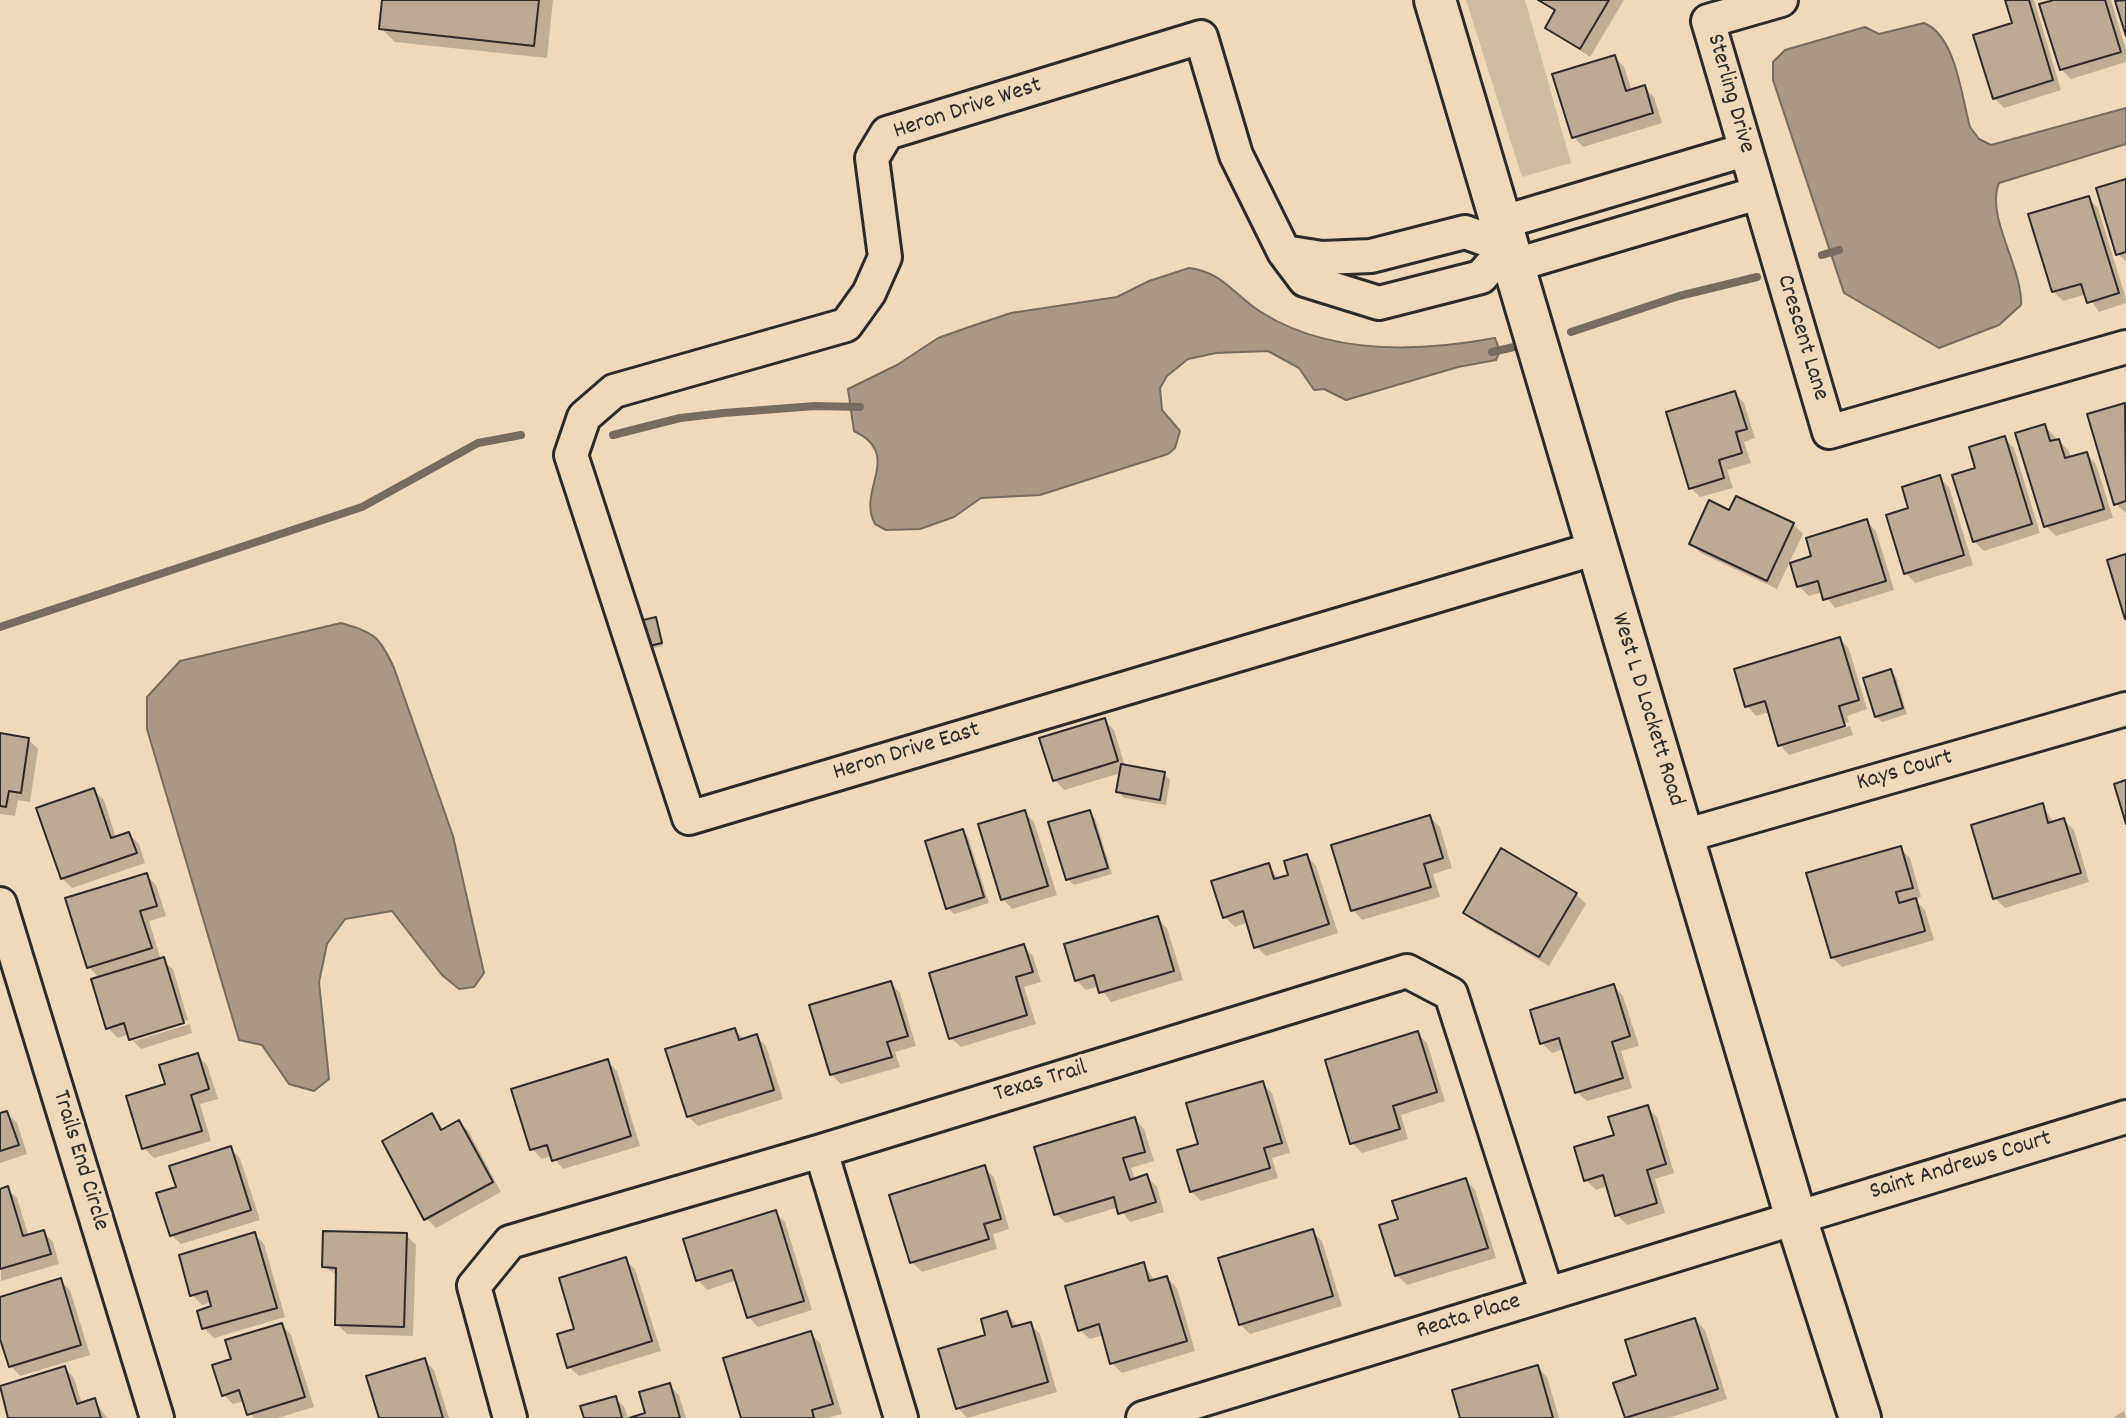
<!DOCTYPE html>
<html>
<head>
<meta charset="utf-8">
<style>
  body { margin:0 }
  canvas { display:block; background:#f1d8b8 }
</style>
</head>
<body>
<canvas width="2126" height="1418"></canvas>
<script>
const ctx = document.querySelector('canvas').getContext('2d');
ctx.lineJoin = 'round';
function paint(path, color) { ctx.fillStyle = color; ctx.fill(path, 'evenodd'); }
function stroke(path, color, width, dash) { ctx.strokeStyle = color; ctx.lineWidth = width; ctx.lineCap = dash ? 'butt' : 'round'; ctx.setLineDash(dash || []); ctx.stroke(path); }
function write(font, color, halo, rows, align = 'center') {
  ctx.font = font + ' Dekko,sans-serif'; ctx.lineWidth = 6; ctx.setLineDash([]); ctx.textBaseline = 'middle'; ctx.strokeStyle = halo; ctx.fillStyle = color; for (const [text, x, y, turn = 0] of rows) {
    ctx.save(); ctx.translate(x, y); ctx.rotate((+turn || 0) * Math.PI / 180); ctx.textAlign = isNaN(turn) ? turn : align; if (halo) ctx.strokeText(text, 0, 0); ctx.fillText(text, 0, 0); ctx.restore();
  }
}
paint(new Path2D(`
  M1466 0H1525L1571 163 1522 177Z`), '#d0bca0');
const water = new Path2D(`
  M1924 23C1956 36 1961 95 1970 127L1979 139 1991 145 2126 108V144L1999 183C1985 216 2023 268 2021 305L1999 325 1939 348 1844 293 1773 80V62L1785 50 1865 27 1879 34Z
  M1189 268C1223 272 1234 295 1261 312 1330 356 1419 352 1495 338L1500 351 1496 360 1458 367 1346 400 1324 389 1314 390 1299 368 1268 351 1216 353 1188 359 1167 376 1160 388 1162 410 1180 431 1175 448 1168 454 1040 495 981 498 954 517 920 529 886 530 875 524C856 490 904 455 854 431L848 389 897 365 938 338 972 326 1011 313 1117 297 1149 281Z
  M341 623C374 633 379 635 394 668L453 836 484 973 474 987 459 989 442 975 392 911 345 919 327 944 319 982 329 1079 314 1091 289 1084 262 1045 239 1040 147 729V697L180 661Z`);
paint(water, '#a89884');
stroke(water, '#766c60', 2);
paint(new Path2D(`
  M384 0H553L547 58 395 42 382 29Z
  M1540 0H1624L1590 57 1547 27 1556 13Z
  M2007 0H2034L2061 90 2004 108 1994 98 2015 25Z
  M2061 0H2111L2126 50V62L2071 79 2061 69Z
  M1615 57 1624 67 1632 91 1644 87 1654 97 1662 123 1583 147 1574 137Z
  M2126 181V261L2118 254Z
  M2088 198 2098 208 2126 299V303L2099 312 2087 294 2063 301 2053 291Z
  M1735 393 1744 403 1755 438 1744 442 1751 463 1727 470 1733 488 1700 497 1691 488Z
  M2124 405 2126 407V513L2116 504Z
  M2044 426 2069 451 2071 459 2086 454 2096 464 2113 518 2056 536 2046 526Z
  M2004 438 2014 448 2040 533 1984 551 1974 541 1978 469Z
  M1939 477 1949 487 1973 565 1915 583 1906 573 1911 510Z
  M1730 512 1793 524 1803 534 1777 589 1701 553 1691 544Z
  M1866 521 1876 531 1894 590 1835 608 1823 592 1809 596 1799 586 1814 558Z
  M655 619 663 646 650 649 647 646Z
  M1840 639 1849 649 1867 709 1847 716 1849 722 1783 742V746L1850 726 1853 735 1789 755 1780 745 1770 712 1756 716 1747 706Z
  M1890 671 1896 677 1907 714 1882 722 1876 716Z
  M1104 720 1114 730 1125 766 1164 774 1170 780 1166 805 1124 798 1118 791 1121 773 1064 790 1055 780Z
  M0 735 28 739 38 749 30 802 18 800 15 816 0 814Z
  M94 790 104 800 116 838 129 834 139 844 145 863 72 888 62 878Z
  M2042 805 2054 823 2064 820 2074 830 2089 882 2005 908 1995 898Z
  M1024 812 1034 822 1057 895 1012 909 1003 899Z
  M1089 812 1095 818 1112 874 1074 885 1068 879Z
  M1430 817 1440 827 1452 868 1433 874 1440 897 1362 920 1353 910Z
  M962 831 968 837 989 903 954 914 948 908Z
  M1900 848 1910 858 1921 897 1914 899 1925 910 1934 940 1842 967 1832 957Z
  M1307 856 1316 866 1338 933 1266 956 1256 946 1248 922 1235 927 1225 917 1268 865 1279 880 1291 876Z
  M146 875 156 885 166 916 149 921 161 960 173 969 188 1020 134 1037V1041L190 1024 192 1033 141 1049 131 1039 129 1034 118 1038 108 1028 100 979 89 967Z
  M1576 894 1586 904 1549 966 1475 922 1465 912Z
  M1158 919 1167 928 1183 980 1111 1002 1099 986 1086 990 1076 980Z
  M1023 946 1033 956 1041 982 1024 987 1036 1024 961 1047 951 1038Z
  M891 984 900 993 916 1046 895 1052 900 1067 841 1084 831 1074Z
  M1614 986 1623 996 1639 1046 1621 1051 1632 1088 1587 1101 1577 1092 1564 1049 1552 1053 1542 1043Z
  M735 1030 745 1040 756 1036 766 1046 783 1099 698 1126 688 1116Z
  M1418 1034 1427 1043 1445 1101 1401 1115 1408 1139 1362 1153 1352 1143Z
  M197 1055 207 1065 218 1099 200 1104 211 1141 154 1158 144 1148 167 1086Z
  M607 1061 617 1071 640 1146 563 1169 552 1156 542 1159 532 1149Z
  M1262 1083 1272 1093 1290 1153 1272 1158 1278 1178 1201 1201 1191 1191 1200 1145Z
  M1647 1107 1657 1117 1674 1173 1655 1179 1665 1213 1627 1225 1617 1215 1608 1186 1596 1190 1586 1180 1616 1136Z
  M7 1113 17 1123 27 1154 0 1163V1115Z
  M432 1115 444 1130 459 1123 469 1132 501 1192 436 1228 426 1218Z
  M1135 1119 1144 1129 1154 1161 1131 1168 1135 1180 1147 1177 1157 1187 1164 1212 1130 1222 1119 1207 1066 1223 1056 1214Z
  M230 1148 240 1158 260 1220 181 1244 171 1235 178 1188Z
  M984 1168 994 1177 1009 1229 993 1234 997 1249 922 1272 912 1262Z
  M1466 1180 1475 1190 1496 1258 1407 1285 1397 1275 1400 1221Z
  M7 1189 17 1198 29 1237 43 1232 53 1242 59 1264 1 1281 0 1191Z
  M776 1213 785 1222 812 1310 758 1327 749 1317 737 1280 707 1290 698 1280Z
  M1312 1231 1322 1241 1342 1306 1250 1334 1240 1324Z
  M255 1235 264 1244 285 1317 214 1338 204 1328 214 1308 212 1302 202 1305 192 1295Z
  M406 1235 416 1245 413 1336 347 1334 337 1324 338 1276 324 1266Z
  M625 1260 635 1269 661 1351 579 1376 569 1367 576 1330Z
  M1143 1264 1155 1281 1167 1278 1177 1288 1195 1351 1122 1373 1112 1363 1104 1335 1090 1339 1080 1330Z
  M60 1280 70 1290 90 1355 20 1376 11 1366 0 1332V1299Z
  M1007 1313 1018 1327 1030 1324 1040 1334 1057 1392 967 1418 958 1408 988 1336Z
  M1695 1320 1705 1330 1727 1399 1669 1418H1627L1616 1384 1638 1377Z
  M282 1325 291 1335 314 1407 278 1418H253L245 1401 233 1404 223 1394 233 1360Z
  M810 1333 820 1343 842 1414 827 1418H743Z
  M424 1360 434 1370 449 1418H382Z
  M1537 1367 1547 1377 1559 1418H1462Z
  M65 1368 74 1378 82 1404 95 1401 107 1418H10Z
  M669 1385 679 1395 686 1418H636L647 1415Z
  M615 1398 625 1408 628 1418H586Z
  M2124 1411 2126 1418H2113Z`), '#0003');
stroke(new Path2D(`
  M1822 255 1839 250
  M1571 332 1679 296 1757 277
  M1492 352 1514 347
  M613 435 680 418 724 413 815 406 860 407
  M0 627 362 507 478 443 521 435`), '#766c60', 8);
const building = new Path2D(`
  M382 0H539L534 46 379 29Z
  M1538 0H1609L1580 49 1545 28 1555 10Z
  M2005 0H2029L2053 80 1993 99 1973 35 2012 23Z
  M2054 0H2105L2121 52 2060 70 2039 4Z
  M2126 0V36L2115 1Z
  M1615 55 1626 91 1645 85 1653 113 1572 138 1552 74Z
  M2126 179V252L2116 255 2096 188Z
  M2089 196 2119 293 2087 303 2081 284 2052 292 2028 214Z
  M1735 391 1747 429 1736 432 1742 453 1719 460 1724 478 1689 489 1666 412Z
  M2125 403 2126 501 2114 505 2087 414Z
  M2045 424 2050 441 2059 439 2065 458 2087 452 2104 509 2044 527 2015 433Z
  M2005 436 2032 524 1973 542 1952 475 1975 468 1969 447Z
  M1940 475 1964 555 1904 574 1886 515 1908 508 1902 487Z
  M1736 496 1794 523 1767 581 1689 544 1709 500 1729 510Z
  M1867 519 1886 581 1823 600 1818 581 1797 587 1790 563 1811 556 1806 538Z
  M2126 554V619H2125L2107 560Z
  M656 617 662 643 645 647 639 621Z
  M1840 637 1859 700 1839 706 1845 726 1778 746 1765 701 1745 707 1734 669Z
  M1891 669 1903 708 1875 717 1863 678Z
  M1105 718 1118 761 1053 781 1039 738Z
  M0 733 29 738 21 793 9 791 6 807 0 806Z
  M1121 764 1165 772 1160 800 1116 792Z
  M2126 780V824L2114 784Z
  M94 788 111 838 129 832 137 853 61 879 36 808Z
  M2043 803 2048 823 2064 818 2081 873 1993 899 1971 825Z
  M1025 810 1048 886 1001 900 978 824Z
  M1090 810 1108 868 1066 880 1048 822Z
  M1430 815 1443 858 1424 864 1431 887 1351 911 1331 845Z
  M963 829 984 897 946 909 925 841Z
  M1901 846 1913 888 1896 892 1899 903 1916 898 1925 931 1831 958 1806 873Z
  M1501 848 1577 893 1539 957 1463 913Z
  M1307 854 1329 924 1254 948 1243 911 1223 918 1211 881 1269 863 1274 879 1288 875 1284 861Z
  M147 873 157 906 140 911 152 948 87 968 65 898Z
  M1158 916 1174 971 1099 993 1094 975 1075 981 1064 944Z
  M1024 944 1033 972 1016 977 1027 1015 949 1039 929 973Z
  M164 957 184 1023 129 1040 124 1023 106 1029 91 979Z
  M891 981 908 1036 887 1042 892 1057 830 1075 809 1005Z
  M1614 984 1630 1036 1612 1042 1623 1078 1575 1093 1559 1038 1540 1044 1530 1010Z
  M735 1028 739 1040 757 1034 774 1090 687 1117 665 1049Z
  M1418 1031 1437 1092 1393 1106 1400 1129 1350 1144 1325 1060Z
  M198 1053 209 1089 191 1095 202 1131 142 1149 126 1096 165 1084 159 1065Z
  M608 1059 631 1136 552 1161 547 1145 530 1150 511 1089Z
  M1263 1081 1282 1143 1264 1148 1270 1168 1190 1192 1177 1150 1198 1144 1186 1103Z
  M1648 1105 1666 1164 1647 1170 1657 1203 1615 1216 1603 1175 1584 1181 1574 1147 1614 1135 1608 1117Z
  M7 1111 19 1145 0 1151V1113Z
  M432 1113 441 1130 459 1120 493 1182 424 1220 382 1141Z
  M1135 1117 1145 1152 1123 1158 1130 1180 1147 1174 1156 1202 1118 1214 1114 1197 1054 1215 1034 1147Z
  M231 1146 251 1210 170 1236 156 1193 176 1187 169 1166Z
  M985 1165 1001 1219 984 1224 989 1239 910 1263 889 1195Z
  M1466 1178 1488 1248 1395 1276 1379 1225 1398 1219 1392 1201Z
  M8 1186 23 1236 44 1230 51 1254 0 1269V1189Z
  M776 1210 804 1301 747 1318 732 1270 696 1281 683 1239Z
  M1313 1229 1333 1296 1239 1325 1218 1258Z
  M323 1231 407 1233 404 1327 335 1325 336 1268 322 1267Z
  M255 1232 277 1308 202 1329 197 1311 211 1306 207 1291 190 1296 179 1255Z
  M626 1257 652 1341 567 1368 557 1334 574 1329 559 1278Z
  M1144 1262 1149 1281 1167 1276 1187 1341 1110 1364 1099 1324 1078 1331 1065 1286Z
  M61 1278 81 1345 9 1367 0 1339V1297Z
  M1007 1311 1012 1327 1031 1322 1048 1382 956 1409 938 1349 985 1335 981 1319Z
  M1695 1318 1718 1389 1625 1418 1613 1383 1636 1375 1625 1340Z
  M282 1323 305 1397 247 1415 239 1390 222 1396 212 1365 231 1359 225 1340Z
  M811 1331 833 1404 812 1410 814 1418H741L723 1358Z
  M425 1358 443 1418H379L366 1376Z
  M1538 1365 1553 1418H1460L1452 1390Z
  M65 1366 77 1404 95 1398 101 1418H8L0 1386Z
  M670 1383 680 1418H629L645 1413 639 1392Z
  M616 1396 622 1418H584L580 1406Z`);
paint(building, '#bdaa93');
stroke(building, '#2b2b2b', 2);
const minor = new Path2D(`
  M1781 0 1708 21 1829 432 2126 347
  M1500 223 1745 150
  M1284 252 1322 258 1371 256 1465 232 1507 247 1481 277 1379 303 1305 280 1284 252 1236 155 1201 37 887 133 872 158 885 257 869 293 846 325 614 391 584 417 571 455 689 818 1597 548
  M1512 266 1758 193
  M1684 836 2126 709
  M0 904 157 1418
  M821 1151 901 1418
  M510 1418 474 1286 510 1242 821 1151 1407 971 1451 994 1547 1294
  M1143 1418 2126 1117`);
const major = new Path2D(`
  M1435 0 1796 1218 1860 1418`);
stroke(minor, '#2b2b2b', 38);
stroke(major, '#2b2b2b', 46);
stroke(minor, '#f1d8b8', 32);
stroke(major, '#f1d8b8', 40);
write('24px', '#2b2b2b', '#f1d8b8', [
  ["Sterling Drive",1729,94,74],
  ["Heron Drive West",968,110,-18],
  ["Crescent Lane",1801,338,73],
  ["West L D Lockett Road",1646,710,73],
  ["Heron Drive East",907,753,-17],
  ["Kays Court",1905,772,-16],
  ["Texas Trail",1041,1083,-17],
  ["Trails End Circle",79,1161,73],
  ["Saint Andrews Court",1961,1167,-17],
  ["Reata Place",1469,1318,-17]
]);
</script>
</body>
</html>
